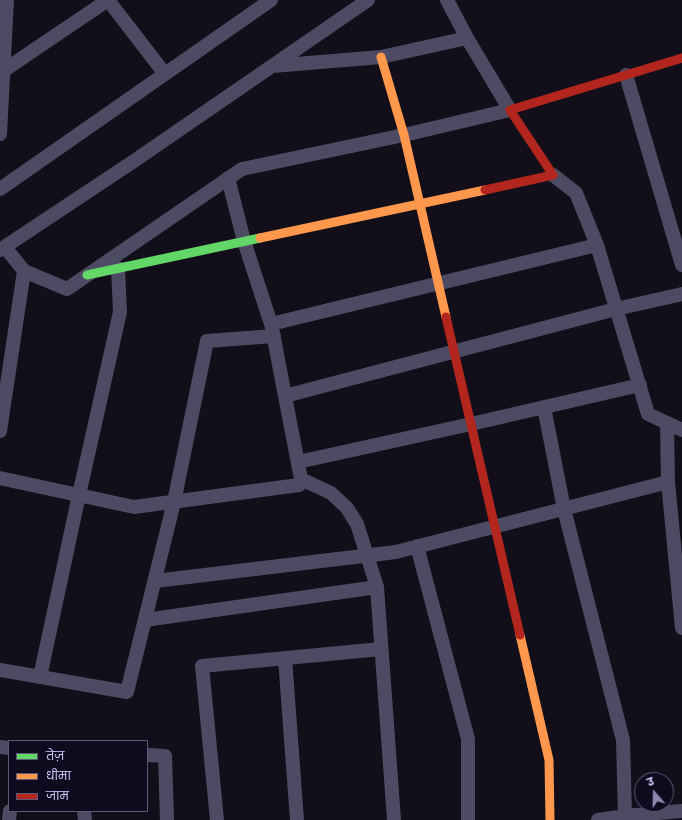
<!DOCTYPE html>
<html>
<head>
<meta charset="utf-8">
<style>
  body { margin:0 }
  #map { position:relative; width:682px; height:820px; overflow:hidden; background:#120f1a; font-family:Poppins,"Noto Sans Devanagari",sans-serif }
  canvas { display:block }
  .legend { position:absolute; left:8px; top:740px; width:140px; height:72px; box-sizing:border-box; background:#0f0b1e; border:1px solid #5d5778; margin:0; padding:5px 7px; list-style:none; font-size:12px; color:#d1c8ff }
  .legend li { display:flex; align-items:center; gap:8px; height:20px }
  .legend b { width:20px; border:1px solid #5d5778 }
  .north { position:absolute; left:634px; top:772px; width:40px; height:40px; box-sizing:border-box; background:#0f0b1e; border:1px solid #5d5778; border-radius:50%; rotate:340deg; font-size:11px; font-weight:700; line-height:16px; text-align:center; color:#d1c8ff }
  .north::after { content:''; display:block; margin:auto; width:14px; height:18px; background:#8e87af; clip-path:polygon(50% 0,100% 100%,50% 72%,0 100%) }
</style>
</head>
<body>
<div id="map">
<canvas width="682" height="820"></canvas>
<ul class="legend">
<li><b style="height:5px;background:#63d668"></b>तेज़</li>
<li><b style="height:5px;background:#ff974d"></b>धीमा</li>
<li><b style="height:5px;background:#b3261e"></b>जाम</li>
</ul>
<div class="north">उ</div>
</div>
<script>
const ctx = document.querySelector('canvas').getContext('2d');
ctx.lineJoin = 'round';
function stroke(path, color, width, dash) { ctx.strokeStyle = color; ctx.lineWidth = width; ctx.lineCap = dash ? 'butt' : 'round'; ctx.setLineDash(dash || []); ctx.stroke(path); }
stroke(new Path2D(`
  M108 0 165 74
  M272 66 381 57 467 38
  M3 71 108 0
  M626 75 682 265
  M0 134 7 0
  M228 178 244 241 271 324 597 245 576 193 553 175
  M0 189 271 0
  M597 245 648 414 682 430
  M5 247 24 271 67 289 242 169 404 135 510 110 467 38 447 0
  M0 250 134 161 368 0
  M272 328 285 396 616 309 682 294
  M544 407 564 509 623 740 625 816 682 811
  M0 431 24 271
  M298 462 471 424 640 385
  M0 478 134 507 299 485 301 479 285 396
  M301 479 331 493 347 508 357 524 377 587 394 820
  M668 482 682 628
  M417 546 468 739V820
  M155 581 396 552 668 482 667 423
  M145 620 377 587
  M285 658 297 820
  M0 670 127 692 174 502 207 341 274 336
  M40 677 79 495 120 312 118 268
  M0 747 9 748
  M147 755 165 756 167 820
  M84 811 85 820
  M9 820 10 811
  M217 820 202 666 381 649
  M598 820 633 815`), '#4d4a63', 14);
stroke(new Path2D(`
  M87 275 260 238`), '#63d668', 9);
stroke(new Path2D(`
  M381 57 404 135 446 317
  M260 238 485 190
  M520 635 549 760 550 820`), '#ff974d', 9);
stroke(new Path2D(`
  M485 190 553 175 510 110 682 58
  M446 317 520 635`), '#b3261e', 9);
</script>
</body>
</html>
